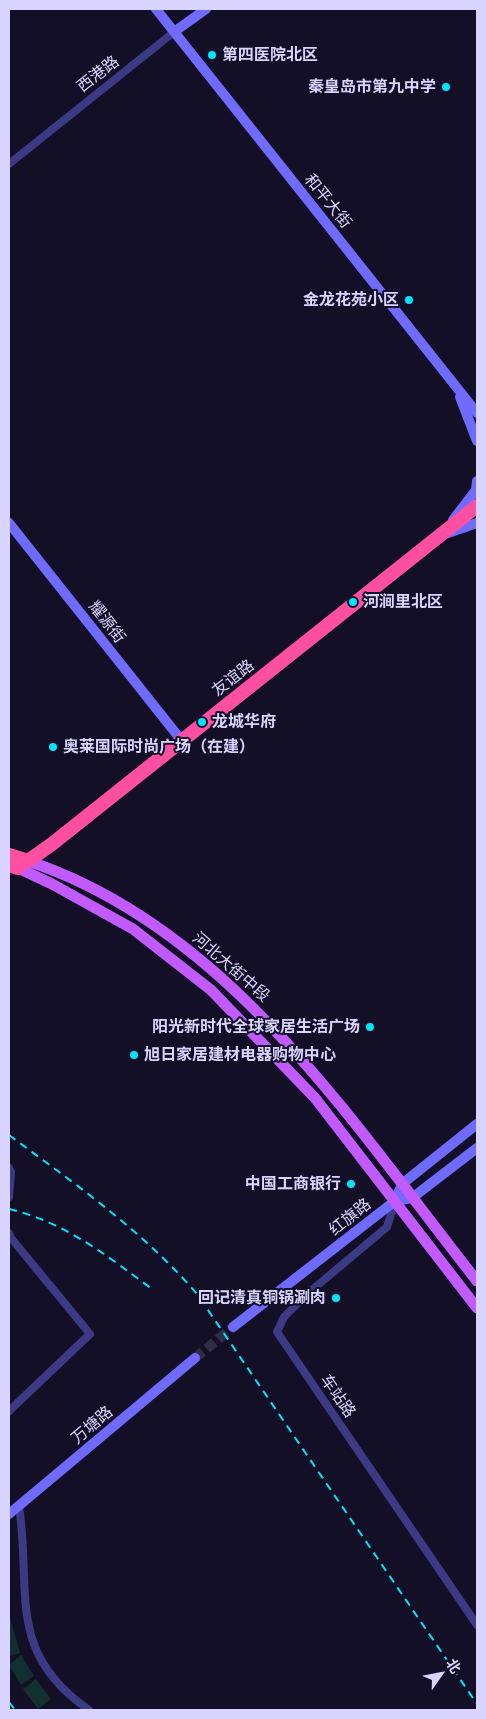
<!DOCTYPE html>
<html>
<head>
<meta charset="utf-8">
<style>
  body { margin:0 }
  #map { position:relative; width:486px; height:1719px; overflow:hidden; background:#130f26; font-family:Lato,"Noto Sans SC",sans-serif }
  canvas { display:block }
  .frame { position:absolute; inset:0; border:10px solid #d9d4ff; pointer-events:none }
  .north { position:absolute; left:416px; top:1649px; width:50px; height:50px; -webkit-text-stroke:4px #130f26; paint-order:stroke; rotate:57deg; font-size:14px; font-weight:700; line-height:20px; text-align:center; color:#d9d4ff }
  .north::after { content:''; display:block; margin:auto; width:18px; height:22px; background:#d9d4ff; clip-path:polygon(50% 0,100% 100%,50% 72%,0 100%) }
</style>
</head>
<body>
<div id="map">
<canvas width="486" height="1719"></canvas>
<div class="frame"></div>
<div class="north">北</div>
</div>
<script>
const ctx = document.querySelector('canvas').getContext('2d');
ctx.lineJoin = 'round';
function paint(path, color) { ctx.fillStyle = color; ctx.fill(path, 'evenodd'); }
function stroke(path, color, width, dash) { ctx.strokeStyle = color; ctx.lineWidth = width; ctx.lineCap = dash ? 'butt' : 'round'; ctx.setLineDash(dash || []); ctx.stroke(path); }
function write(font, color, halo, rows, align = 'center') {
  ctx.font = font + ' Lato,"Noto Sans SC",sans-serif'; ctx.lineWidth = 4; ctx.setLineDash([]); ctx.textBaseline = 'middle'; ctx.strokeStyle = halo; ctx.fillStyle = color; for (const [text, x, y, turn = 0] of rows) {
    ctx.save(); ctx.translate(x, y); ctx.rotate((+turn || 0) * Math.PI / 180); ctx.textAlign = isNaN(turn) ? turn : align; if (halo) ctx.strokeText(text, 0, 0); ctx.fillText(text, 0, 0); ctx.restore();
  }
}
paint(new Path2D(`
  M9 1615 20 1653 9 1656Z
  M21 1655 34 1676 21 1685 9 1665Z
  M36 1679 51 1699 38 1709 23 1689Z`), '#12302f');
stroke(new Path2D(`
  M195 1358 233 1327`), '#312d47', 10, [10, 5]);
stroke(new Path2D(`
  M9 164 174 32
  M9 1168 11 1172 9 1197
  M395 1201 387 1227 306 1295 284 1317 277 1332 477 1625
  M9 1233 11 1238 90 1334 9 1411
  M19 1506C32 1591 5 1652 89 1710`), '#3d3a85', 8);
stroke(new Path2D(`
  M156 9 477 413
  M174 32 206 9
  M460 397 477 441
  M453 520 476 490 477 481
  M9 523 182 741
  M448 533 477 523
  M395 1201 412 1198 477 1148
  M233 1327 395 1201 402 1184 477 1124
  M9 1514 195 1358`), '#6f6bff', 10);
stroke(new Path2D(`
  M28 861C229 928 352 1123 477 1281
  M18 868 52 884 133 929 211 990 315 1098 477 1308`), '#c25bff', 11);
stroke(new Path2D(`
  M9 855 28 861 52 844 477 506
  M9 865 18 868`), '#ff4fa3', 14);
stroke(new Path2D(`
  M9 1135C75 1184 143 1231 197 1294L477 1704
  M9 1209C65 1222 107 1256 152 1289
  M9 1702 15 1710`), '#00e5ff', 2, [8, 6]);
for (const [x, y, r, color] of [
  [212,55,5,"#00e5ff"],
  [446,87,5,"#00e5ff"],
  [409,300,5,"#00e5ff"],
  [353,602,5,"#00e5ff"],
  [202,722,5,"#00e5ff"],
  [53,747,5,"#00e5ff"],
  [370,1027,5,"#00e5ff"],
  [134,1055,5,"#00e5ff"],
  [351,1184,5,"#00e5ff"],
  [336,1298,5,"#00e5ff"]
]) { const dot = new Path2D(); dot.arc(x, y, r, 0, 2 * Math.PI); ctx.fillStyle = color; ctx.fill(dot); stroke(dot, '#130f26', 2); }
write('bold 16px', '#d9d4ff', '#130f26', [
  ["第四医院北区",222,55],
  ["秦皇岛市第九中学",436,87,"right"],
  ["金龙花苑小区",399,300,"right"],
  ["河涧里北区",363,602],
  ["龙城华府",212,722],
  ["奥莱国际时尚广场（在建）",63,747],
  ["阳光新时代全球家居生活广场",360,1027,"right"],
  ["旭日家居建材电器购物中心",144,1055],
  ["中国工商银行",341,1184,"right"],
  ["回记清真铜锅涮肉",326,1298,"right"]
], 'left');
write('16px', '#d9d4ff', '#130f26', [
  ["西港路",98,74,-38],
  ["和平大街",328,201,51],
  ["耀源街",107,622,52],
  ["友谊路",233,678,-38],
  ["河北大街中段",231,967,41],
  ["红旗路",350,1217,-39],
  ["车站路",338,1396,55],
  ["万塘路",92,1425,-40]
]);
</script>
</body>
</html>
